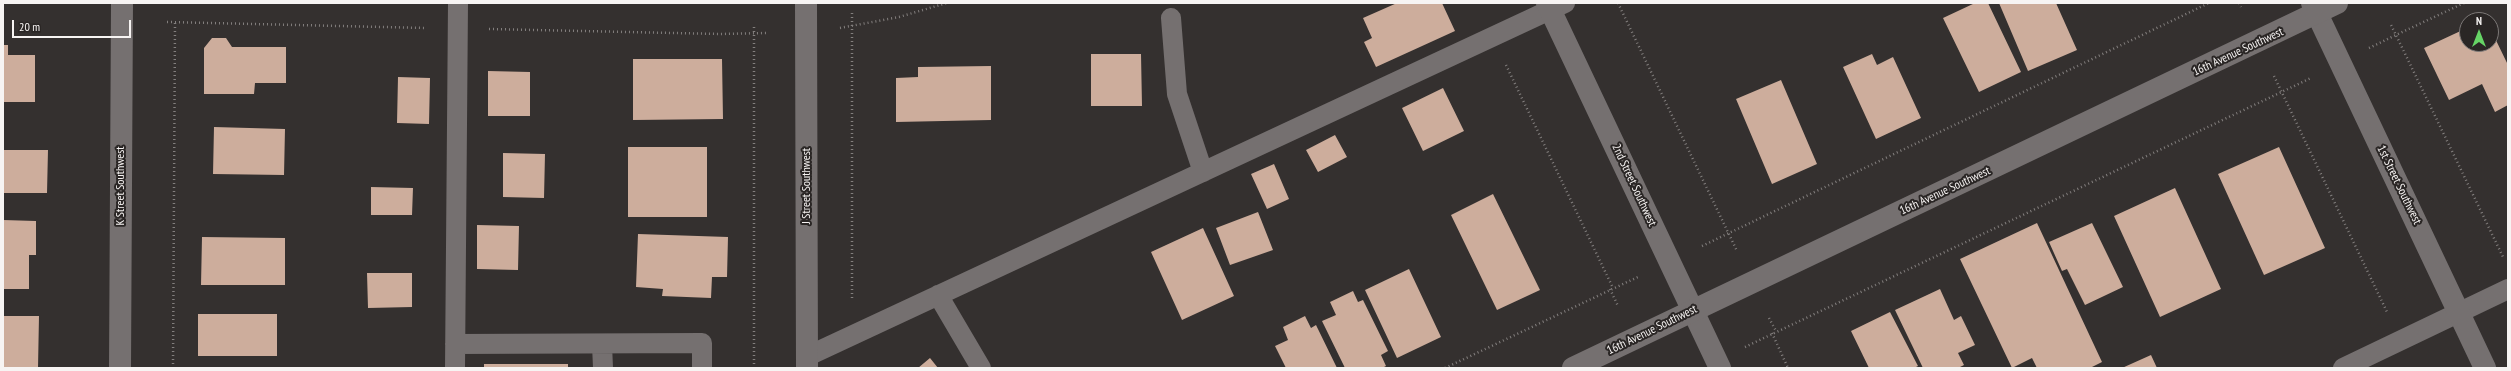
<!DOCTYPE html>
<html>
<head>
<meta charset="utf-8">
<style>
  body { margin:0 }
  #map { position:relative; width:2511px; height:371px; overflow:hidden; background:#34302f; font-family:"PT Sans Narrow",sans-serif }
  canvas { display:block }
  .frame { position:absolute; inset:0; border:4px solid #f7f4f3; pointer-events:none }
  .north { position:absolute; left:2459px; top:12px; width:40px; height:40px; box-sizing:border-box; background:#2a2625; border:1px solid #7c7877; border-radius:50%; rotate:0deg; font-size:11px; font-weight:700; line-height:16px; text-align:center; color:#f7f4f3 }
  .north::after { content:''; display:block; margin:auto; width:14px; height:18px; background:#66d466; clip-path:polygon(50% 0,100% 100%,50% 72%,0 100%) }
  .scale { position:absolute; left:12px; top:20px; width:119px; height:18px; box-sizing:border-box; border:2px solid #f7f4f3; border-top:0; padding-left:5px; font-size:12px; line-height:14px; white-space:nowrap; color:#f7f4f3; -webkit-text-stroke:3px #2a2625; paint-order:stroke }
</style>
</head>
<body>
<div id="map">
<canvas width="2511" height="371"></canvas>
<div class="frame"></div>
<div class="north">N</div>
<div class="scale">20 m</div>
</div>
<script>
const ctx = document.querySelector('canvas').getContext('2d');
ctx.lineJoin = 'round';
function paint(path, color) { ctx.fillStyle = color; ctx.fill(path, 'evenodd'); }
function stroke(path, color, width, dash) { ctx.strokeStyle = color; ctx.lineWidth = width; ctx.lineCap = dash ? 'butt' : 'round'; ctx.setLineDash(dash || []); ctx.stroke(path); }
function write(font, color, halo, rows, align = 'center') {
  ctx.font = font + ' "PT Sans Narrow",sans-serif'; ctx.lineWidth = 4; ctx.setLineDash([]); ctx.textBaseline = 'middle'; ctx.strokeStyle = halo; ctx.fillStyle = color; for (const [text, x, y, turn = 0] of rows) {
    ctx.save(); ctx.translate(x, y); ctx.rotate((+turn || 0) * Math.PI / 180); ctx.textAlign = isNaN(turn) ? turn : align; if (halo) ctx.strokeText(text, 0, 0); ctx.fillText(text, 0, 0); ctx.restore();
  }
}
paint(new Path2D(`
  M1397 3H1442L1455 31 1376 67 1364 42 1372 38 1363 18Z
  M1975 3H1988L2021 72 1979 92 1943 18Z
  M1999 3H2056L2077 50 2028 71Z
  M2467 28V44H2491V30L2508 65V105L2495 112 2482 84 2449 100 2424 48Z
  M212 38H226L232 47H286V83H255L254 94H204V48Z
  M3 45H8V55H35V102H3Z
  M1091 54H1141L1142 106H1091Z
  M1872 54 1877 65 1893 57 1921 118 1876 139 1843 67Z
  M633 59H722L723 119 633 120Z
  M991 66V120L896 122V78L918 77V67Z
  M488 71 530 72V116H488Z
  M398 77 430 78 429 124 397 123Z
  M1781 80 1817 164 1772 184 1736 99Z
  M1443 88 1464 131 1423 151 1402 108Z
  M214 127 285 129 284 175 213 174Z
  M1335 135 1347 157 1318 172 1306 150Z
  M628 147H707V217H628Z
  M2279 147 2325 248 2264 275 2218 174Z
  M3 150H48L47 193H3Z
  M503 153 545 154 544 198 503 197Z
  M1274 164 1289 199 1267 209 1251 174Z
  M371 187 413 188 412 215H371Z
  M2175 188 2221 289 2160 317 2114 216Z
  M1493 194 1540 290 1497 310 1451 215Z
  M1258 212 1273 250 1230 265 1216 228Z
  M3 220 36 221V255H29V289H3Z
  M2037 223 2102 362 2090 368H2037L2032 358 2012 368 1960 259Z
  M2092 223 2123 287 2085 305 2067 269 2062 271 2049 242Z
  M477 225 519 226 518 270 477 269Z
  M1203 228 1234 296 1182 320 1151 252Z
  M638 234 728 237 727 277H712L711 298 662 296 663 289 636 287Z
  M202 237 285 238V285H201Z
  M1409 269 1441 337 1397 358 1365 290Z
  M367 273H412V307L368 308Z
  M1940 289 1954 320 1961 316 1975 345 1958 353 1964 365 1958 368H1923L1895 310Z
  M1353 291 1358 302 1363 300 1388 351 1381 355 1386 366 1382 368H1345L1322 321 1336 315 1330 302Z
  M1890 312 1918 366 1914 368H1869L1851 331Z
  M198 314H277V356H198Z
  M3 316H39L38 368H3Z
  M1305 316 1311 328 1316 325 1337 368H1286L1275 346 1288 340 1283 327Z
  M2151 355 2157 368H2122Z
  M930 358 938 368H918Z
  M484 364H568V368H484Z`), '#cdad9c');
stroke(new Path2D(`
  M1618 3 1737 251
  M2239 3 2241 7
  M2464 3 2396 35 2504 259
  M852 13V301
  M167 22 426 28
  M840 28 899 17 947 3
  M489 29 720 34 767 33
  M2369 48 2396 35 2390 23
  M1506 65 1613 288
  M2274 76 2387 312
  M1702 246 2209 3
  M1610 289 1618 306
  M1769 318 1776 331
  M1772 333 1788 368
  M1745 347 2311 78
  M173 368 175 23
  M754 368V25
  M1445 368 1640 276`), '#837f7e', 2.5, [1, 3]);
stroke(new Path2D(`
  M1171 18 1177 94 1203 172
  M938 295 981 368
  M455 344 702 343V368
  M602 344 603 368
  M808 356 1565 3
  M455 368 458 3
  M2343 368 2508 289`), '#757070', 20);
stroke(new Path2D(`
  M1547 3 1720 368
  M2312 3 2485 368
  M120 368 122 3`), '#757070', 22);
stroke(new Path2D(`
  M806 3 807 368
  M1573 368 2337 3`), '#757070', 22);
write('12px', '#f7f4f3', '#2a2625', [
  ["16th Avenue Southwest",2238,52,-25],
  ["2nd Street Southwest",1634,185,65],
  ["1st Street Southwest",2399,185,64],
  ["K Street Southwest",121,186,-90],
  ["J Street Southwest",807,186,-90],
  ["16th Avenue Southwest",1945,191,-25],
  ["16th Avenue Southwest",1652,330,-26]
]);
</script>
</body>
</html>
